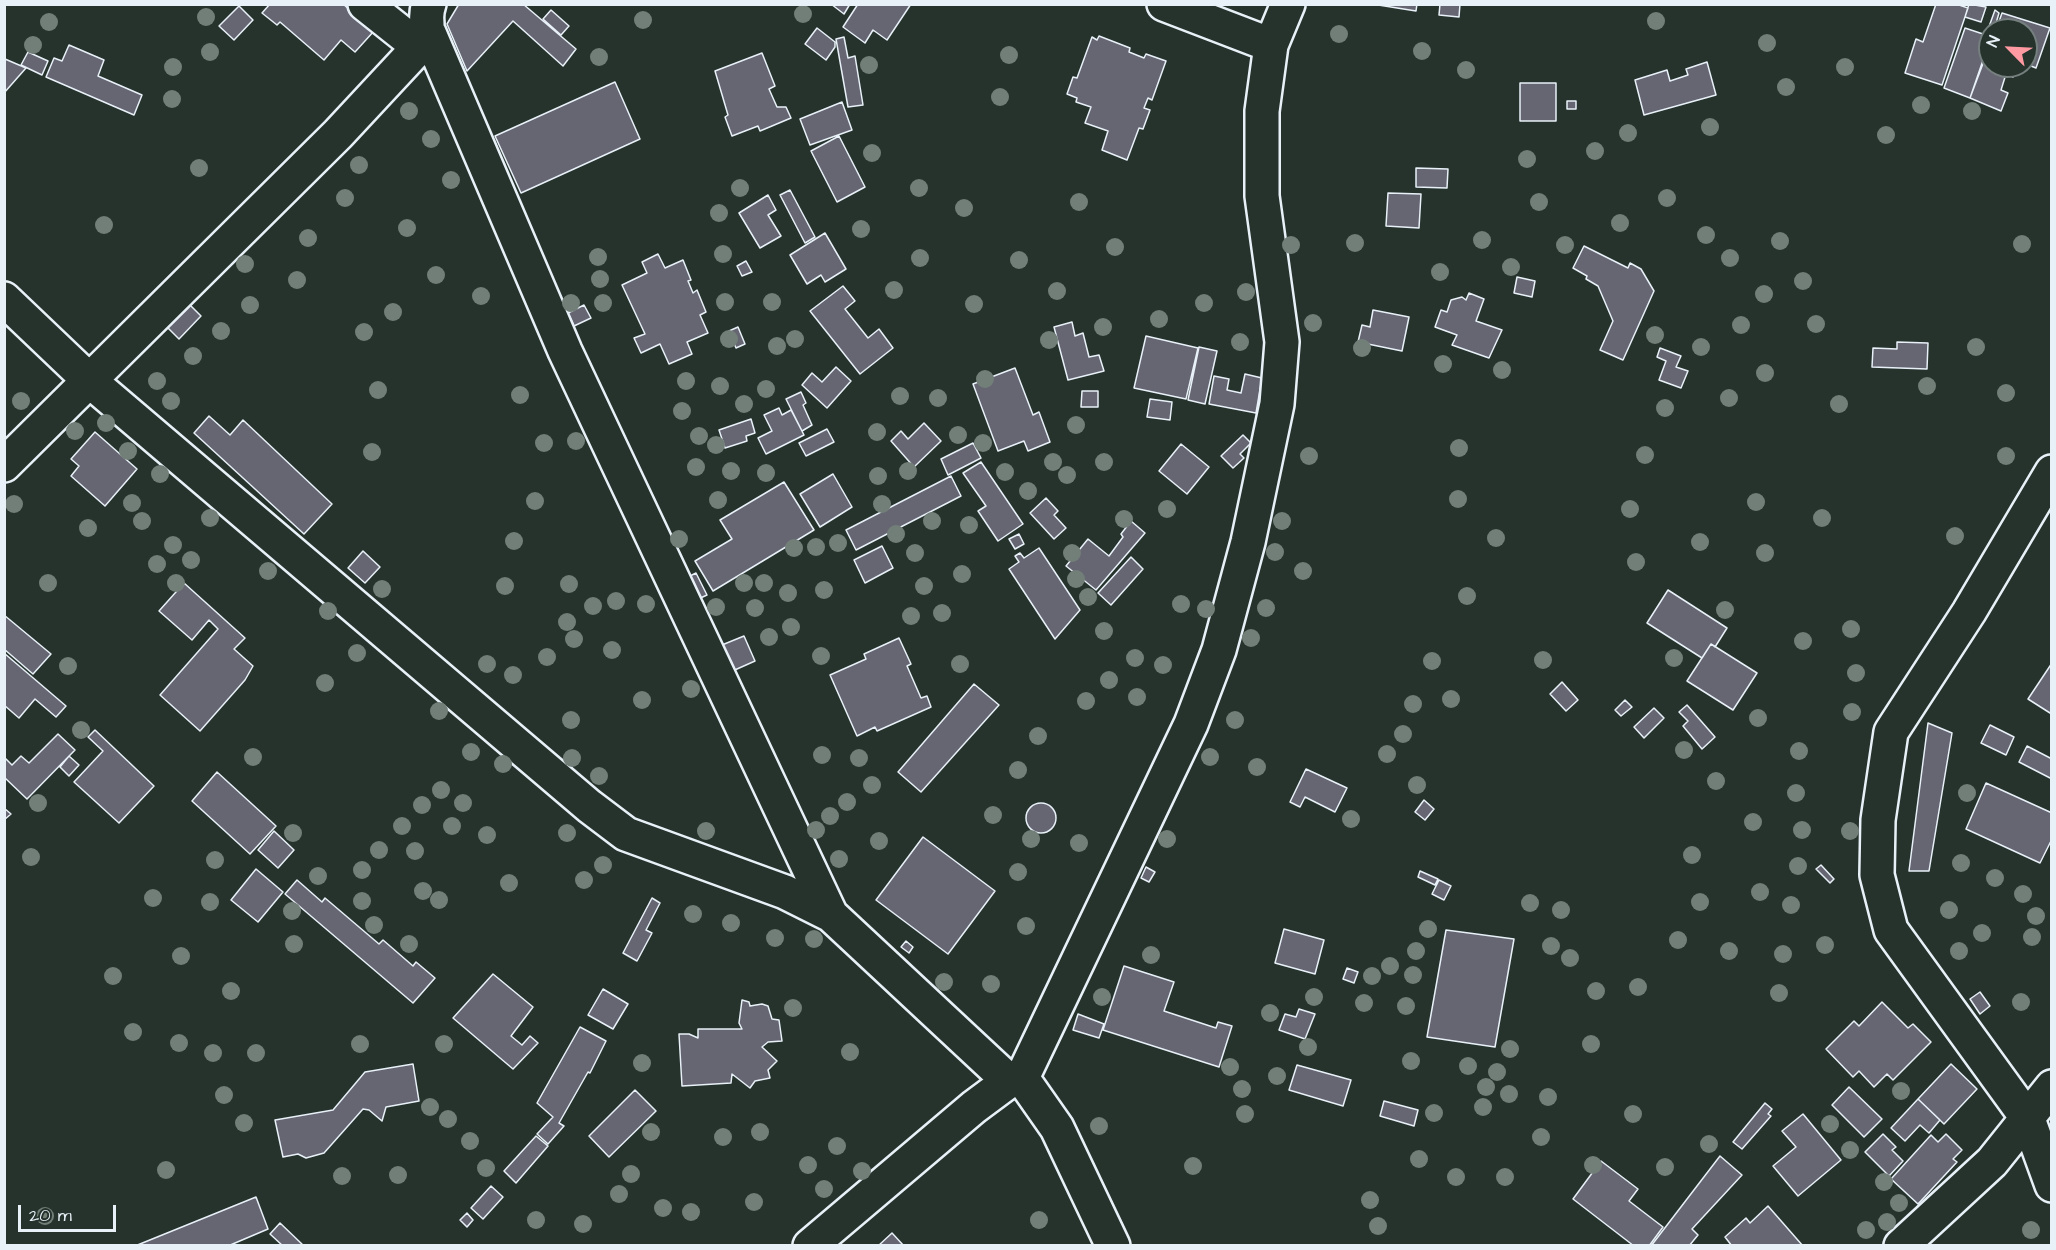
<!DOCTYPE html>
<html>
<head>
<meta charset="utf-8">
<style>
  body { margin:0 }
  #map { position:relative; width:2056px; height:1250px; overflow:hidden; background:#26332d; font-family:"Architects Daughter",sans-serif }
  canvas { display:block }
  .frame { position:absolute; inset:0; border:6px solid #e8f1f8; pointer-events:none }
  .north { position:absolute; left:1978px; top:18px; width:60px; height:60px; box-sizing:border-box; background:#26332d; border:2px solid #747f7e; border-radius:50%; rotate:294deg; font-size:16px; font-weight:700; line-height:24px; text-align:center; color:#e8f1f8 }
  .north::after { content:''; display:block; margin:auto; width:21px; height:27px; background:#ff9aa2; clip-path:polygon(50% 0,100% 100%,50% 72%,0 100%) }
  .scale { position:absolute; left:18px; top:1205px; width:98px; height:27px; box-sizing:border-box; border:3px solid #e8f1f8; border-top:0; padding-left:8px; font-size:18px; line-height:21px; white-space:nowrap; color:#e8f1f8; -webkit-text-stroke:4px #26332d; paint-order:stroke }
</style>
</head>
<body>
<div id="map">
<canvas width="2056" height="1250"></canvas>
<div class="frame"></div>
<div class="north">N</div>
<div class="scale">20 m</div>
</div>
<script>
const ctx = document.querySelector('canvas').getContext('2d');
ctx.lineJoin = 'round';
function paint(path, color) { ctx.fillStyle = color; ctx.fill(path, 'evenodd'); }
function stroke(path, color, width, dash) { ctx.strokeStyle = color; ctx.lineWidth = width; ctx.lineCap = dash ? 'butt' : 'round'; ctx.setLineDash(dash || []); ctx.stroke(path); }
const building = new Path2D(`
  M270 4H343L374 31 355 52 341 40 324 60 280 22 277 25 262 13Z
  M459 4H523L576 49 563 66 513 21 467 71 447 24Z
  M831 4H850L844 14Z
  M858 4H911L887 40 873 30 865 43 843 27Z
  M1372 4H1417L1416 11Z
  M1440 4H1460L1459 17 1439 15Z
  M1936 4H1956L1968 8 1942 85 1905 73 1916 39 1923 42Z
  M1969 4 1986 7 1981 22 1965 17Z
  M239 6 253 20 234 40 219 26Z
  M551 10 569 26 561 35 543 19Z
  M1995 10 1999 13 1994 30H1990V40L1970 98 1944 88 1965 28 1986 35Z
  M2002 13 2050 28 2036 68 2026 64V30H1996Z
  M817 28 835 42V47L826 60 805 44Z
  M1099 36 1130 48 1129 52 1144 58 1146 54 1166 61 1152 100 1148 98 1144 108 1150 110 1143 129 1139 128 1127 160 1102 150 1108 131 1085 123 1091 107 1076 102 1077 98 1067 94 1073 77 1077 78 1092 37 1097 40Z
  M844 37 848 58 855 56 863 105 848 107 836 39Z
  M69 45 104 60 98 76 142 95 134 115 46 77 54 58 62 61Z
  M1990 45V66H2017L2013 77 2006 74 2001 90 2008 93 2001 111 1970 98Z
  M28 52 48 61 42 75 21 65Z
  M762 53 775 86 769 89 777 107H786L791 118 760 131 758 126 732 136 725 117 728 115 715 71Z
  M5 59 26 68 4 93V59Z
  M1707 62 1716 95 1644 115 1635 80 1667 70 1670 81 1688 75 1686 69Z
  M615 82 640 139 521 193 495 136Z
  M1520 83H1556V121H1520Z
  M1567 101H1576V109H1567Z
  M842 102 852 130 810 145 800 119Z
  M839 136 865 187 837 202 811 151Z
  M1416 168 1448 169 1447 188 1416 187Z
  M790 190 815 237 805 243 780 195Z
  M1388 193 1421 194 1419 228 1386 226Z
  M768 195 776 210 768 215 781 236 760 248 739 213Z
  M825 233 846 269 825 282 821 275 807 284 790 255Z
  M1584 246 1628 268 1630 263 1641 269 1654 291 1623 360 1600 350 1613 321 1598 286 1586 279 1587 276 1573 268Z
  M658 254 665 268 683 260 691 280 688 281 693 293 697 290 706 312 700 315 708 333 687 342 692 354 669 364 660 344 641 353 634 338 645 334 622 285 647 273 642 262Z
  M746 261 752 272 742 276 737 266Z
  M1517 277 1535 281 1532 297 1514 293Z
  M843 286 855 301 845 309 868 338 879 329 893 348 860 374 810 311Z
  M1469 293 1484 299 1476 321 1502 330 1489 358 1452 345 1457 335 1435 327 1441 310 1447 312 1451 300 1462 297 1466 300Z
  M189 304 201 316 179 339 167 327Z
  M584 305 591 318 574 326 568 313Z
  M1373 310 1409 317 1402 351 1358 342 1362 325 1370 327Z
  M1072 322 1075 336 1083 333 1089 357 1099 355 1104 371 1068 380 1054 327Z
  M738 327 745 344 736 348 729 331Z
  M1146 336 1198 348 1186 399 1134 388Z
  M1897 342 1928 343 1927 369 1872 367 1873 348 1897 349Z
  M1199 347 1217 351 1205 404 1188 400Z
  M1660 348 1681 356 1676 367 1688 371 1681 388 1659 380 1666 361 1657 357Z
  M836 367 851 381 827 408 802 385 812 373 822 382Z
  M1015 368 1033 415 1039 412 1050 442 1028 451 1024 441 998 451 973 384Z
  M1245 374 1262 378 1256 413 1209 404 1214 376 1229 379 1227 390 1241 393Z
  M1082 391H1098V407H1081Z
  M801 392 806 403 803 405 812 425 802 431 786 399Z
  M1150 399 1172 402 1170 420 1147 417Z
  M779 408 782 415 791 410 804 435 766 454 758 438 772 431 764 415Z
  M209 416 230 435 243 420 332 504 304 534 194 433Z
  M751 419 755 433 746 436 747 441 725 448 719 430Z
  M924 423 941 441 914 467 891 441 901 431 908 439Z
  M827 429 834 442 806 456 799 443Z
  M95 432 137 469 105 506 71 476 79 466 71 459Z
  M1243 435 1251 443 1240 454 1244 458 1233 468 1221 456Z
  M973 443 981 458 948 475 941 459Z
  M1181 444 1209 467 1187 494 1159 471Z
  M981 462 1023 524 998 541 978 511 986 506 963 473Z
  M833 474 852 507 820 527 800 494Z
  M951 476 961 496 856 550 846 530Z
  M784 482 814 530 713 591 695 561 732 539 720 520Z
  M1046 498 1058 511 1054 515 1066 528 1054 539 1030 513Z
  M1131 521 1145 533 1096 590 1066 566 1088 539 1109 556 1123 537 1121 534Z
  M1019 534 1024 544 1015 549 1009 539Z
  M882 546 893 568 865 583 854 560Z
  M1039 548 1080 610 1055 639 1009 569 1019 562 1015 556 1020 553 1024 558Z
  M363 551 380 567 365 583 348 568Z
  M1131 557 1143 569 1111 605 1098 593Z
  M696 573 707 595 694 601 684 579Z
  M184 583 245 638 234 649 253 666 245 680 200 731 160 695 218 629 209 620 192 640 159 611Z
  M1668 590 1727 628 1715 647 1711 644 1702 658 1647 623Z
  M4 615 51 654 33 674 4 649Z
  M744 636 755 661 728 673 717 647Z
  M899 638 911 664 907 666 921 698 927 696 931 707 877 731 875 727 857 736 830 675 866 659 864 654Z
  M1711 644 1757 673 1733 710 1687 681Z
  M4 653 66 706 56 717 35 699 19 718 4 705Z
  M2052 663V712L2050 713 2028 699Z
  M1562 682 1578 700 1566 711 1550 694Z
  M974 684 999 705 921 792 898 772Z
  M1625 700 1632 707 1621 716 1615 710Z
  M1687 705 1715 737 1702 749 1683 726 1688 721 1679 712Z
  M1654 708 1664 718 1644 738 1634 727Z
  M1928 723 1952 733 1929 871H1909Z
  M1990 725 2014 737 2006 755 1981 743Z
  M95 730 154 786 119 823 74 782 103 751 88 737Z
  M58 734 75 750 27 799 4 777V757L12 765 21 756 29 763Z
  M2027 746 2052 759V779L2019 762Z
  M69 756 79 765 69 776 60 767Z
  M1306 769 1347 788 1335 812 1305 797 1300 807 1290 802Z
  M217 772 276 826 250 854 192 801Z
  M1986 783 2052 813V839L2040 863 1966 829Z
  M1424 800 1434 809 1425 820 1415 812Z
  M1026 818a15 15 0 1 1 30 0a15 15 0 1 1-30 0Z
  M4 808 11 814 4 820Z
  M274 831 294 850 278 868 258 850Z
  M923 837 995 891 948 954 876 900Z
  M1821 865 1834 879 1830 883 1816 869Z
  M1146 867 1155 872 1149 882 1141 878Z
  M256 869 283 892 258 922 231 900Z
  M1420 871 1438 879 1435 885 1418 877Z
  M297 880 322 902 325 898 379 944 383 940 413 966 416 962 435 978 413 1003 285 894Z
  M1439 880 1451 886 1444 900 1432 894Z
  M652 898 660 903 646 930 652 933 637 961 623 953Z
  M1284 929 1324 940 1315 974 1275 963Z
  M1446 930 1514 939 1495 1047 1427 1037Z
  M906 941 913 947 909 953 901 947Z
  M1124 966 1174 982 1164 1011 1216 1028 1218 1022 1232 1026 1219 1067 1103 1030Z
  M1347 968 1358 972 1354 983 1343 979Z
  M493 974 533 1007 511 1036 522 1045 530 1036 538 1043 513 1069 453 1018Z
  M603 989 628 1004 613 1029 588 1015Z
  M1980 992 1990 1006 1980 1014 1970 999Z
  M742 1000 749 1002 750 1006 762 1004 768 1006 772 1019 779 1020 782 1041 768 1042 762 1047 777 1061 768 1070 770 1078 755 1081 750 1088 732 1074 731 1083 682 1086 679 1034H689L698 1038V1029H742L739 1023Z
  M1882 1002 1908 1028 1913 1024 1931 1042 1893 1080 1887 1074 1874 1087 1859 1071 1853 1077 1826 1049 1854 1021 1859 1026Z
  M1299 1009 1315 1014 1305 1039 1279 1030 1285 1014 1296 1017Z
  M1078 1014 1104 1024 1099 1038 1073 1030Z
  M580 1027 606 1041 590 1073 588 1072 559 1123 564 1126 548 1144 537 1134 553 1117 537 1103Z
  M413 1064 419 1101 386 1107 382 1121 369 1110 363 1109 324 1153 306 1158 298 1154 283 1157 275 1120 333 1110 365 1072Z
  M1951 1064 1977 1089 1944 1124 1918 1099Z
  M1297 1065 1351 1080 1343 1106 1289 1090Z
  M1849 1087 1882 1119 1864 1137 1832 1105Z
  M635 1090 656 1111 609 1157 589 1136Z
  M1918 1099 1940 1120 1929 1133 1920 1125 1905 1141 1891 1128Z
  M1384 1101 1418 1110 1414 1126 1380 1116Z
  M1765 1103 1772 1109 1768 1114 1771 1116 1742 1149 1733 1142Z
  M1803 1114 1841 1160 1798 1196 1773 1166 1796 1147 1782 1131Z
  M1883 1134 1896 1147 1892 1150 1903 1161 1889 1176 1865 1152Z
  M1946 1134 1962 1150 1953 1159 1957 1162 1918 1204 1891 1179 1931 1135 1938 1142Z
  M536 1136 548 1146 516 1183 504 1171Z
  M1720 1156 1742 1175 1692 1229 1698 1235 1689 1246H1651Z
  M1601 1161 1638 1189 1629 1201 1663 1227 1649 1246H1634L1573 1199Z
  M491 1186 503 1197 483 1219 471 1208Z
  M256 1197 268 1229 228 1246H135Z
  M1768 1206 1803 1246H1732L1725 1237 1746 1218 1750 1223Z
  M467 1213 473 1220 467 1227 460 1220Z
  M280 1223 304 1246H283L270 1234Z
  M892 1233 904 1246H878Z`);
paint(building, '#666572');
stroke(building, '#e8f1f8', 1.5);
const minor = new Path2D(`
  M365 4 419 47
  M1164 4 1271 45
  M429 33 565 351 831 915
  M4 299 90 381 589 806 626 834 785 892 831 915 1009 1081
  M4 465 338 134 419 47C434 25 422 22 429 4
  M2052 472 1969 612 1891 732 1878 820 1877 875 1891 930 2028 1119 2052 1185
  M1022 1078 1057 1128 1113 1246
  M810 1246 974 1107 1009 1081 1022 1078 1191 724 1219 650 1248 542 1277 404 1282 342 1262 196V111L1271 45 1288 4
  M1901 1246 1992 1162 2052 1087`);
stroke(minor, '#e8f1f8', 38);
stroke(minor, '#26332d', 33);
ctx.fillStyle = '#727f78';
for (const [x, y] of [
  [803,14],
  [206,17],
  [643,20],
  [1656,21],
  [49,22],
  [1339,34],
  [1767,43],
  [33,45],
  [1422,51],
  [210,52],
  [1009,55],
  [599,57],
  [869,65],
  [173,67],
  [1845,67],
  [1466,70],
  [1786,87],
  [1000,97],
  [172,99],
  [1921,105],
  [409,111],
  [1972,111],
  [1710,127],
  [1628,133],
  [1886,135],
  [431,139],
  [1595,151],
  [872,153],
  [1527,159],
  [359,165],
  [199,168],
  [451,180],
  [740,188],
  [919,188],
  [345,198],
  [1667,198],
  [1079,202],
  [1539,202],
  [964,208],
  [719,213],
  [1620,223],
  [104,225],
  [407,228],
  [861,229],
  [1706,235],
  [308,238],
  [1482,240],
  [1780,241],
  [1355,243],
  [2022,244],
  [1291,245],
  [1565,245],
  [1115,247],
  [723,254],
  [598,257],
  [920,258],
  [1730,258],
  [1019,260],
  [245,264],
  [1511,267],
  [1440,272],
  [436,275],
  [600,279],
  [297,280],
  [1803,281],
  [894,290],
  [1057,291],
  [1246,292],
  [1764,294],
  [481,296],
  [725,302],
  [772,302],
  [571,303],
  [603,303],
  [1204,303],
  [974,304],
  [250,305],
  [393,312],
  [1159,319],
  [1313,323],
  [1816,324],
  [1741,325],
  [1103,327],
  [221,331],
  [364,332],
  [1655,335],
  [729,339],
  [795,339],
  [1049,340],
  [1240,342],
  [777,346],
  [1701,347],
  [1976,347],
  [1362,348],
  [193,356],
  [1443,364],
  [1502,370],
  [1765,373],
  [985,379],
  [157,381],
  [686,381],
  [720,386],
  [1927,386],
  [766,389],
  [378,390],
  [2006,393],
  [520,395],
  [900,396],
  [938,398],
  [1729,398],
  [21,401],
  [171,401],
  [744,404],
  [1839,404],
  [1665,408],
  [682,411],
  [106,423],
  [1076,425],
  [75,431],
  [877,432],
  [958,435],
  [699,436],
  [576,441],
  [544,443],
  [983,443],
  [716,445],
  [1459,448],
  [128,451],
  [372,452],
  [1645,455],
  [1309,456],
  [2006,456],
  [1053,462],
  [1104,462],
  [696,467],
  [731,471],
  [908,471],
  [1005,472],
  [766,473],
  [160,474],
  [1067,475],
  [878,476],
  [1028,491],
  [1458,499],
  [718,500],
  [535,501],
  [1756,502],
  [132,503],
  [14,504],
  [882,504],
  [1167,509],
  [1630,509],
  [210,518],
  [1822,518],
  [1124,519],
  [142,521],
  [932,521],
  [1282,521],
  [969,525],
  [88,528],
  [896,534],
  [1955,536],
  [1496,538],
  [679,539],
  [514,541],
  [1700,542],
  [838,543],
  [173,545],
  [816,547],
  [794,548],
  [1275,552],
  [915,553],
  [1072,553],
  [1765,553],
  [191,560],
  [1636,562],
  [157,564],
  [268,571],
  [1303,571],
  [962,574],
  [1076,579],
  [48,583],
  [176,583],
  [744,583],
  [764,583],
  [569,584],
  [505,586],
  [924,586],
  [382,589],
  [824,590],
  [788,593],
  [1467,596],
  [1088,597],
  [616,601],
  [646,604],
  [1181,604],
  [593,606],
  [716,607],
  [755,608],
  [1266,608],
  [1206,609],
  [1725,610],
  [328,611],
  [942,613],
  [911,616],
  [567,622],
  [791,627],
  [1851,629],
  [1104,631],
  [769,637],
  [1251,638],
  [574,639],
  [1803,641],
  [612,650],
  [357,653],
  [821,656],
  [547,657],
  [1135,658],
  [1674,658],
  [1543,660],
  [1432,661],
  [487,664],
  [960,664],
  [1163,665],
  [68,666],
  [1856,673],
  [513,675],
  [1109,680],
  [325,683],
  [691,689],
  [1137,697],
  [1451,699],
  [642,700],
  [1086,701],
  [1413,704],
  [439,711],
  [1852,712],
  [1758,718],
  [571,720],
  [1235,720],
  [81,730],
  [1403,734],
  [1038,736],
  [1684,750],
  [1799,751],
  [471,752],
  [1387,754],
  [822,755],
  [253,757],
  [1210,757],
  [572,758],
  [859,758],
  [503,764],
  [1257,767],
  [1018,770],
  [599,776],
  [1716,781],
  [872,785],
  [1417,785],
  [441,790],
  [1796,793],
  [1967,793],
  [847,802],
  [38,803],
  [463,803],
  [422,805],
  [993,815],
  [830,816],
  [1351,819],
  [1753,822],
  [402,826],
  [452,826],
  [816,830],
  [1802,830],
  [706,831],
  [1850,831],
  [293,833],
  [567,833],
  [487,835],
  [1031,839],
  [1167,839],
  [879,841],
  [1079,843],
  [379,850],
  [415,851],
  [1692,855],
  [31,857],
  [839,859],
  [215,860],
  [1961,863],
  [603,865],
  [1798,866],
  [362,870],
  [1018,872],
  [318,876],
  [1995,878],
  [584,880],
  [509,883],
  [423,891],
  [1760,892],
  [2023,894],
  [153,898],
  [439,900],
  [362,901],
  [210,902],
  [1700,902],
  [1530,903],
  [1791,905],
  [1561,910],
  [1949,910],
  [292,911],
  [693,914],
  [2036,916],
  [731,923],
  [374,925],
  [1026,926],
  [1428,929],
  [1982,933],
  [2032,937],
  [775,938],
  [814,939],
  [1678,940],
  [294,944],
  [409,944],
  [1825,945],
  [1551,946],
  [1416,951],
  [1729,951],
  [1959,951],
  [1783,954],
  [1151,955],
  [181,956],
  [1570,958],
  [1390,966],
  [1413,975],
  [113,976],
  [1372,976],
  [944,982],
  [991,984],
  [1638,987],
  [231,991],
  [1596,991],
  [1779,993],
  [1102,997],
  [1314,997],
  [2021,1002],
  [1364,1003],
  [1406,1006],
  [793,1008],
  [1270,1013],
  [133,1032],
  [179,1043],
  [360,1044],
  [444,1044],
  [1591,1044],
  [1308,1047],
  [1510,1049],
  [850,1052],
  [213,1053],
  [256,1053],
  [1411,1061],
  [642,1063],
  [1468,1066],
  [1230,1067],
  [1497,1072],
  [1277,1076],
  [1486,1087],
  [1242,1089],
  [1901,1091],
  [1509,1094],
  [224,1095],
  [1548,1097],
  [430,1107],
  [1483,1107],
  [1434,1113],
  [1245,1114],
  [1633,1114],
  [448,1119],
  [244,1123],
  [1830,1124],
  [1099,1126],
  [651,1132],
  [760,1132],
  [723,1137],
  [1541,1137],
  [470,1141],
  [1709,1144],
  [837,1146],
  [1850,1150],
  [1419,1159],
  [808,1165],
  [1593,1165],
  [1193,1166],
  [1665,1167],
  [486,1168],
  [166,1170],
  [862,1171],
  [631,1174],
  [398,1175],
  [342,1176],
  [1456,1177],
  [1505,1177],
  [1884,1182],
  [824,1189],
  [619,1194],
  [1370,1200],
  [754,1202],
  [1899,1203],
  [663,1208],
  [691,1212],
  [45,1216],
  [536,1220],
  [1039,1220],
  [1887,1222],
  [583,1224],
  [1378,1226],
  [1866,1230],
  [2031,1230]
]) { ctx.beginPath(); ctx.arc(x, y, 9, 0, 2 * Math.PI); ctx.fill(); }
</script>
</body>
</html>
